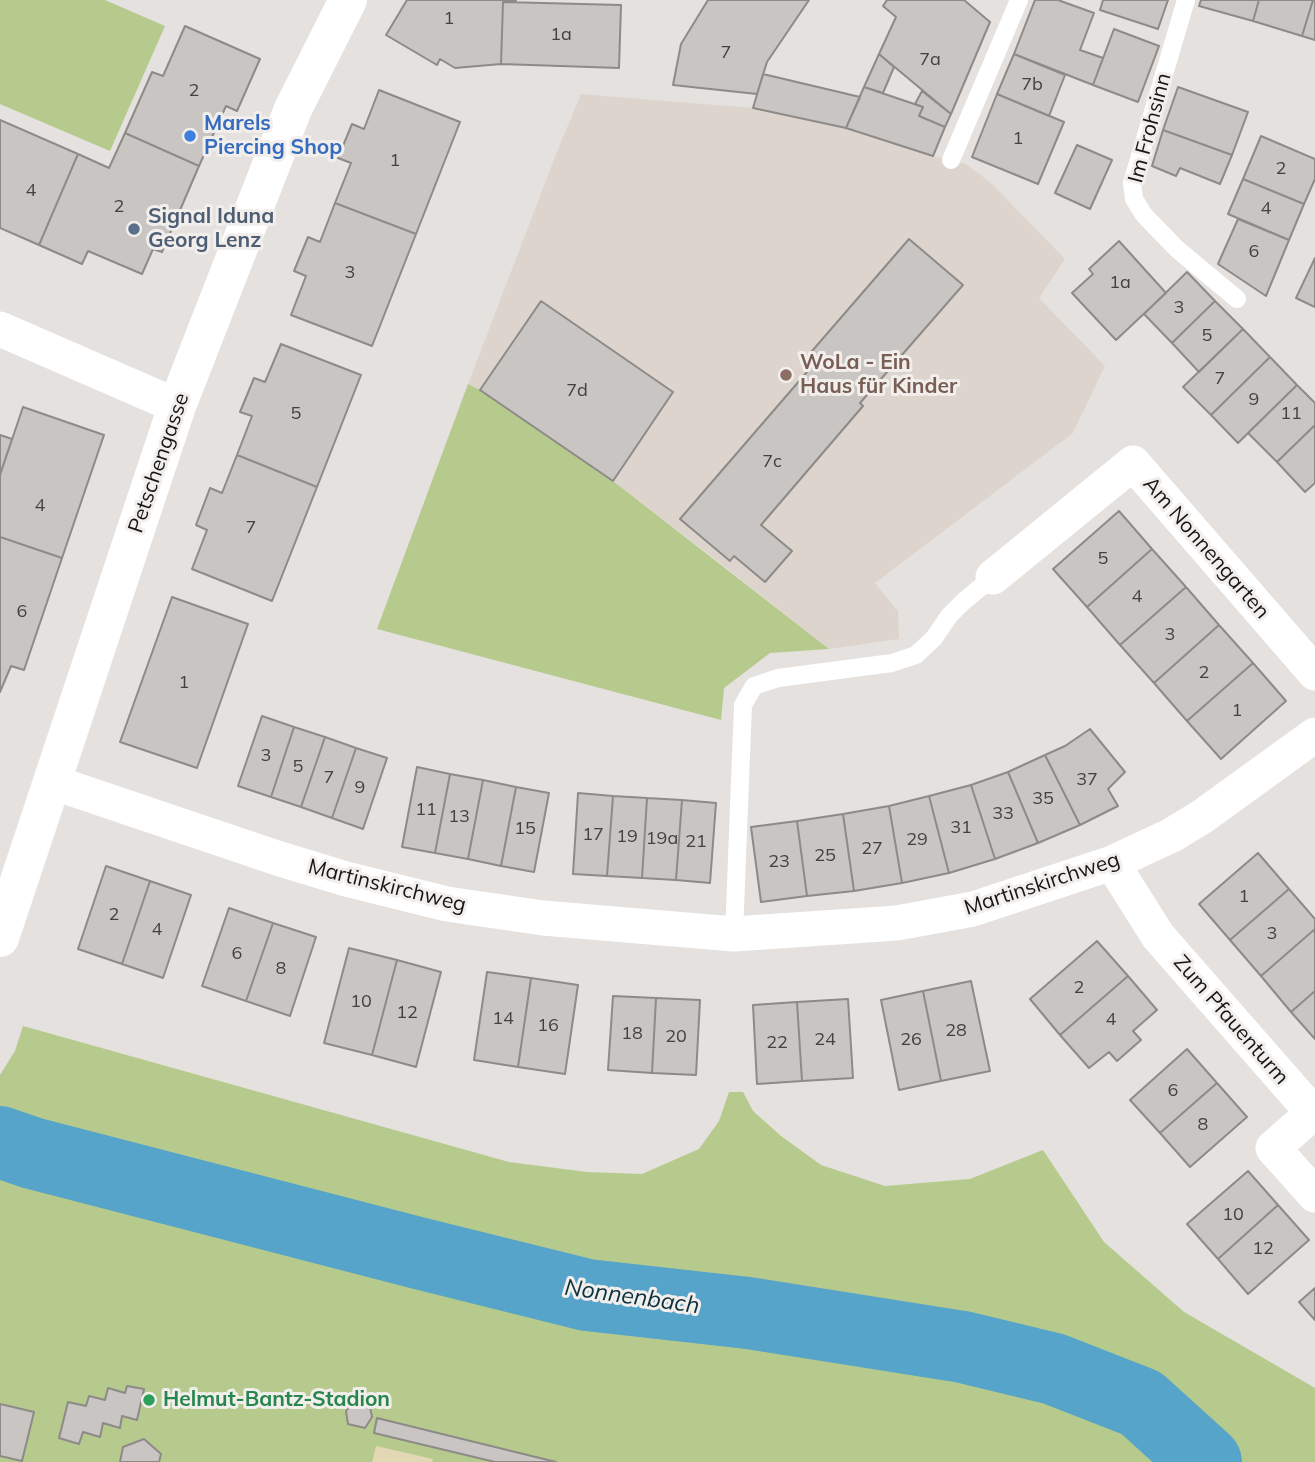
<!DOCTYPE html>
<html>
<head>
<meta charset="utf-8">
<style>
  body { margin:0 }
  canvas { display:block; background:#e4e1de }
</style>
</head>
<body>
<canvas width="1315" height="1462"></canvas>
<script>
const ctx = document.querySelector('canvas').getContext('2d');
ctx.lineJoin = 'round';
function paint(path, color) { ctx.fillStyle = color; ctx.fill(path, 'evenodd'); }
function stroke(path, color, width, dash) { ctx.strokeStyle = color; ctx.lineWidth = width; ctx.lineCap = dash ? 'butt' : 'round'; ctx.setLineDash(dash || []); ctx.stroke(path); }
function write(font, color, halo, rows, align = 'center') {
  ctx.font = font + ' Mulish,sans-serif'; ctx.lineWidth = 6; ctx.setLineDash([]); ctx.textBaseline = 'middle'; ctx.strokeStyle = halo; ctx.fillStyle = color; for (const [text, x, y, turn = 0] of rows) {
    ctx.save(); ctx.translate(x, y); ctx.rotate((+turn || 0) * Math.PI / 180); ctx.textAlign = isNaN(turn) ? turn : align; if (halo) ctx.strokeText(text, 0, 0); ctx.fillText(text, 0, 0); ctx.restore();
  }
}
paint(new Path2D(`
  M581 94 753 108 846 128 933 156 966 164 991 183 1065 259 1039 298 1105 366 1073 433 875 583 898 611 899 639 829 649 725 567 613 481 480 390 468 384 558 149Z`), '#ddd5cd');
paint(new Path2D(`
  M0 0H105L165 26 110 151 0 104Z
  M468 384 480 390 613 481 829 649 770 653 724 688 721 720 377 629Z
  M23 1026 509 1162 587 1172 642 1174 699 1149 719 1121 729 1092H743L753 1111 781 1136 821 1165 885 1186 970 1179 1043 1150 1104 1242 1184 1312 1315 1388V1462H0V1075L15 1051Z`), '#b5ca8c');
paint(new Path2D(`
  M376 1446 433 1459 432 1462H372Z`), '#e2d8b3');
stroke(new Path2D(`
  M0 1142 32 1153 418 1253 587 1295 748 1313 963 1347 1054 1369 1141 1403 1206 1462`), '#56a4c9', 72);
const building = new Path2D(`
  M407 0H516L515 2H503L501 64 455 68 440 59 437 65 386 35Z
  M708 0H809L767 62 757 94 673 85 681 44Z
  M887 0H964L990 22 951 114 879 54 896 17 883 6Z
  M1035 0H1058L1094 13 1080 50 1103 58 1093 85 1014 54Z
  M1103 0H1168L1158 29 1100 10Z
  M1201 0H1259L1253 21 1199 6Z
  M1259 0H1313L1302 36 1253 21Z
  M1313 0H1315V40L1302 36Z
  M503 2 621 5 619 68 501 64Z
  M185 26 260 59 237 111 226 106 199 166 125 133 152 72 163 76Z
  M1114 29 1159 46 1138 102 1093 85Z
  M879 54 894 67 883 93 864 87Z
  M1014 54 1065 75 1049 116 997 94Z
  M763 74 860 97 846 128 753 108Z
  M864 87 923 107 919 116 945 127 933 156 846 128Z
  M1178 87 1248 112 1232 155 1163 130Z
  M379 90 460 122 416 234 335 203 351 163 338 158 352 124 364 129Z
  M922 91 951 114 945 127 919 116 923 107 915 104Z
  M997 94 1064 122 1038 184 972 157Z
  M0 120 78 154 39 245 0 228Z
  M1163 130 1232 155 1220 184 1180 168 1176 176 1152 166Z
  M125 133 199 166 162 252 153 249 142 274 88 251 82 264 39 245 78 154 109 168Z
  M1261 136 1315 159V179L1304 204 1243 179Z
  M1077 145 1112 160 1090 209 1055 193Z
  M1243 179 1304 204 1289 240 1228 214Z
  M335 203 416 234 372 346 291 315 306 276 294 271 308 237 320 242Z
  M1238 219 1289 240 1266 296 1218 264Z
  M909 239 963 285 860 403 863 406 761 525 792 551 765 582 734 556 730 561 680 519 813 365 806 358Z
  M1119 241 1166 293 1116 340 1072 293 1093 274 1089 269Z
  M1315 258V307L1296 298Z
  M1187 272 1215 301 1172 343 1144 314Z
  M541 301 673 392 613 481 480 390Z
  M1215 301 1243 329 1199 372 1172 343Z
  M1243 329 1270 357 1211 415 1183 387Z
  M281 344 361 375 317 487 237 455 252 416 240 412 254 378 265 382Z
  M1270 357 1297 385 1238 443 1211 415Z
  M1297 385 1315 403V425L1277 462 1248 433Z
  M23 407 104 435 62 558 0 537V475Z
  M1315 425V483L1305 492 1277 462Z
  M0 435 12 439 0 475Z
  M237 455 317 487 272 601 192 569 207 530 196 525 210 488 222 493Z
  M1119 511 1152 549 1087 607 1053 569Z
  M0 537 62 558 24 670 11 666 0 692Z
  M1152 549 1186 587 1120 645 1087 607Z
  M1186 587 1219 625 1154 683 1120 645Z
  M172 597 248 624 197 768 120 742Z
  M1219 625 1253 663 1187 721 1154 683Z
  M1253 663 1286 701 1221 759 1187 721Z
  M262 716 294 727 271 797 238 786Z
  M294 727 325 737 301 807 271 797Z
  M1090 729 1125 772 1108 789 1118 806 1080 825 1045 755 1065 746Z
  M325 737 356 748 332 818 301 807Z
  M356 748 387 758 363 829 332 818Z
  M1045 755 1080 825 1038 843 1008 772Z
  M417 767 450 774 435 853 402 847Z
  M1008 772 1038 843 995 859 971 785Z
  M450 774 483 780 468 859 435 853Z
  M483 780 516 787 501 866 468 859Z
  M971 785 995 859 949 873 929 796Z
  M516 787 549 793 534 872 501 866Z
  M578 793 613 796 607 876 573 874Z
  M613 796 647 798 642 878 607 876Z
  M929 796 949 873 902 883 889 806Z
  M647 798 682 800 676 880 642 878Z
  M682 800 716 803 710 883 676 880Z
  M889 806 902 883 854 891 843 814Z
  M843 814 854 891 807 896 797 821Z
  M797 821 807 896 761 902 751 827Z
  M1258 853 1289 889 1230 940 1199 904Z
  M106 866 150 881 122 964 78 949Z
  M150 881 191 895 163 978 122 964Z
  M1289 889 1315 919V929L1261 976 1230 940Z
  M229 908 273 923 246 1001 202 986Z
  M273 923 316 937 290 1016 246 1001Z
  M1315 929V991L1291 1012 1261 976Z
  M1097 941 1128 976 1060 1035 1030 999Z
  M349 948 397 960 372 1055 324 1043Z
  M397 960 441 972 416 1067 372 1055Z
  M487 972 531 978 518 1067 474 1060Z
  M1128 976 1157 1010 1133 1031 1141 1040 1117 1061 1109 1052 1089 1068 1060 1035Z
  M531 978 578 985 565 1074 518 1067Z
  M971 981 990 1071 941 1081 923 991Z
  M923 991 941 1081 899 1090 881 1000Z
  M1315 991V1039L1291 1012Z
  M613 996 656 998 652 1073 608 1070Z
  M656 998 700 1000 696 1075 652 1073Z
  M848 999 853 1078 802 1081 797 1002Z
  M797 1002 802 1081 757 1084 753 1005Z
  M1187 1049 1217 1083 1160 1133 1130 1100Z
  M1217 1083 1247 1117 1190 1167 1160 1133Z
  M1248 1171 1278 1205 1218 1259 1187 1224Z
  M1278 1205 1309 1240 1248 1294 1218 1259Z
  M1315 1288V1320L1299 1302Z
  M127 1386 144 1389 137 1420 122 1416 120 1428 103 1423 100 1437 83 1432 79 1444 59 1438 68 1402 86 1406 89 1396 105 1400 108 1388 125 1393Z
  M356 1398 369 1402 372 1417 365 1428 348 1424 346 1411Z
  M0 1404 34 1412 22 1461 0 1456Z
  M377 1418 556 1462H495L374 1433Z
  M144 1439 161 1454 159 1462H120L123 1447Z`);
paint(building, '#c8c5c2');
stroke(building, '#8d8a88', 2);
stroke(new Path2D(`
  M1186 0 1132 183 1134 199 1144 215 1177 249 1237 299
  M951 160 1019 0
  M734 934 743 705 754 686 778 678 892 663 916 655 934 638 949 616 964 601 993 577`), '#fff', 18);
stroke(new Path2D(`
  M0 329 177 406
  M993 577 1133 463 1315 673
  M52 782 277 858 346 879 447 904 543 918 734 934 897 923 973 909 1112 863 1172 835 1203 816 1315 735
  M1112 863 1158 936 1313 1113 1273 1148 1315 1195`), '#fff', 35);
stroke(new Path2D(`
  M0 938 177 406 293 109 348 0`), '#fff', 38);
for (const [x, y, r, color] of [
  [190,136,7,"#3f7fe0"],
  [134,229,7,"#5c6f8a"],
  [786,375,7,"#8d6e63"],
  [149,1400,7,"#2e9e5b"]
]) { const dot = new Path2D(); dot.arc(x, y, r, 0, 2 * Math.PI); ctx.fillStyle = color; ctx.fill(dot); stroke(dot, '#f1eeeb', 2.5); }
write('18px', '#434241', null, [
  ["1",449,19],
  ["1a",561,35],
  ["7",726,53],
  ["7a",930,60],
  ["7b",1032,85],
  ["2",194,91],
  ["1",1018,139],
  ["1",395,161],
  ["2",1281,169],
  ["4",31,191],
  ["2",119,207],
  ["4",1266,209],
  ["6",1254,252],
  ["3",350,273],
  ["1a",1120,283],
  ["3",1179,308],
  ["5",1207,336],
  ["7",1220,379],
  ["7d",577,391],
  ["9",1254,400],
  ["5",296,414],
  ["11",1291,414],
  ["7c",772,462],
  ["4",40,506],
  ["7",251,528],
  ["5",1103,559],
  ["4",1137,597],
  ["6",22,612],
  ["3",1170,635],
  ["2",1204,673],
  ["1",184,683],
  ["1",1237,711],
  ["3",266,756],
  ["5",298,767],
  ["7",329,778],
  ["37",1087,780],
  ["9",360,788],
  ["35",1043,799],
  ["11",426,810],
  ["33",1003,814],
  ["13",459,817],
  ["31",961,828],
  ["15",525,829],
  ["17",593,835],
  ["19",627,837],
  ["19a",662,839],
  ["29",917,840],
  ["21",696,842],
  ["27",872,849],
  ["25",825,856],
  ["23",779,862],
  ["1",1244,897],
  ["2",114,915],
  ["4",157,930],
  ["3",1272,934],
  ["6",237,954],
  ["8",281,969],
  ["2",1079,988],
  ["10",361,1002],
  ["12",407,1013],
  ["14",503,1019],
  ["4",1111,1020],
  ["16",548,1026],
  ["28",956,1031],
  ["18",632,1034],
  ["20",676,1037],
  ["24",825,1040],
  ["26",911,1040],
  ["22",777,1043],
  ["6",1173,1091],
  ["8",1203,1125],
  ["10",1233,1215],
  ["12",1263,1249]
]);
write('bold 21px', '#366cbe', '#f1eeeb', [
  ["Marels",204,124],
  ["Piercing Shop",204,148]
], 'left');
write('21px', '#171616', '#f1eeeb', [
  ["Im Frohsinn",1150,128,-75],
  ["Petschengasse",159,463,-71],
  ["Am Nonnengarten",1206,548,49],
  ["Martinskirchweg",1042,884,-18],
  ["Martinskirchweg",387,886,14],
  ["Zum Pfauenturm",1231,1020,49]
]);
write('bold 21px', '#4e5e75', '#f1eeeb', [
  ["Signal Iduna",148,217],
  ["Georg Lenz",148,241]
], 'left');
write('bold 21px', '#785e54', '#f1eeeb', [
  ["WoLa - Ein",800,363],
  ["Haus für Kinder",800,387]
], 'left');
write('bold 21px', '#27864d', '#f1eeeb', [
  ["Helmut-Bantz-Stadion",163,1400]
], 'left');
write('italic 23px', '#0b3040', '#f1eeeb', [
  ["Nonnenbach",632,1297,8]
]);
</script>
</body>
</html>
